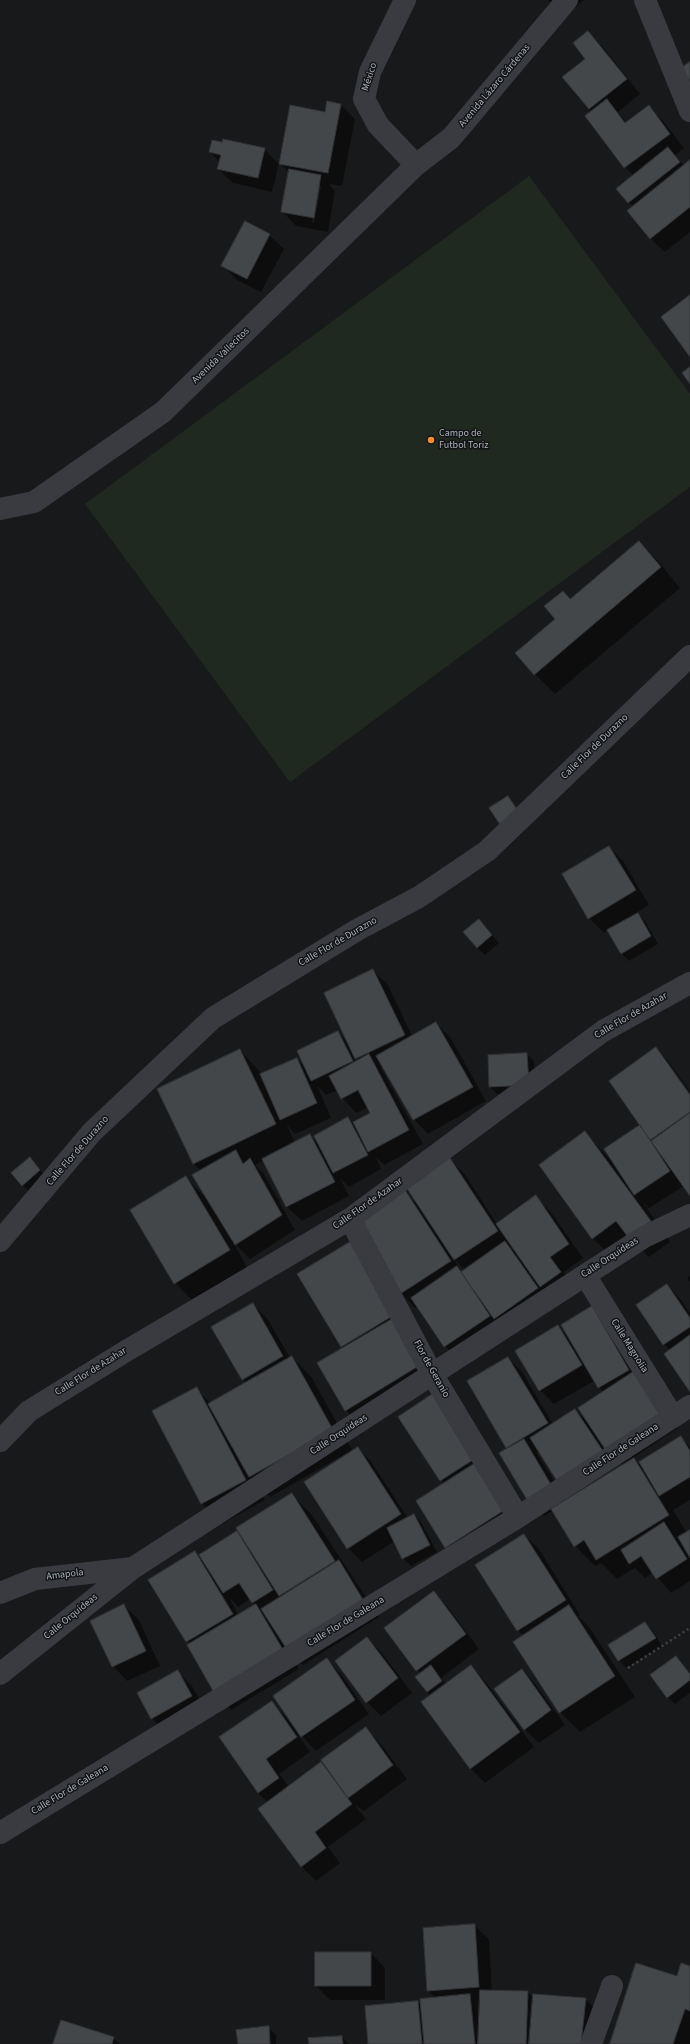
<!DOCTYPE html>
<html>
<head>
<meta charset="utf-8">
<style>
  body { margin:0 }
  canvas { display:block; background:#18191a }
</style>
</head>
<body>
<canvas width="690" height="2044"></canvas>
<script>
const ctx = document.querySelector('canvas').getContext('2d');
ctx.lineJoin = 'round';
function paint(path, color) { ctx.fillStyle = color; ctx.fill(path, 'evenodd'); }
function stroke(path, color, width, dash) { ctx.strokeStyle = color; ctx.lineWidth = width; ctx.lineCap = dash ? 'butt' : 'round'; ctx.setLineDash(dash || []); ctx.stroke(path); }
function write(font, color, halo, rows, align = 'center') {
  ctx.font = font + ' "Source Sans 3",sans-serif'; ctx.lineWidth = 3; ctx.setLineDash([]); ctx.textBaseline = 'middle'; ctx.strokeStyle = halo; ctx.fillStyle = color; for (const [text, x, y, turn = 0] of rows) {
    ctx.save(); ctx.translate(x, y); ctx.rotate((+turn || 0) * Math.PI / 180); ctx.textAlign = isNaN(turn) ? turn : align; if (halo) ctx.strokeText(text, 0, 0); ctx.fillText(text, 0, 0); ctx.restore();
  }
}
paint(new Path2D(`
  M529 176 690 394V487L290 782 85 504Z`), '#202920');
paint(new Path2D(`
  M548 0H584L565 17Z
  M588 33 603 47 640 94 618 112 627 123 649 107 663 121 684 148 675 155 684 166 690 161V232L665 252 650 238 633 207 618 189 634 176 625 167 586 116 592 112 563 77 586 59Z
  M328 103 341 105 355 119 342 186 329 184 335 191 328 232 296 226 282 211 289 173 280 163 326 113ZM318 186H321L314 223H312Z
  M223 144 264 149 279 164 272 192 233 183 218 169 220 162 210 152Z
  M269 235 284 249 261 292 237 280 223 265Z
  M639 542 659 562 680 588 555 694 535 674 557 619 571 600Z
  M609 847 623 861 649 905 636 913 645 921 658 944 629 961 622 954 608 930 604 933 589 918Z
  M479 920 499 943 485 955 477 948Z
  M373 970 388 985 412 1036 436 1023 450 1037 486 1101 428 1134 414 1119 384 1066 381 1068 423 1144 384 1165 376 1157 381 1169 349 1187 340 1178 349 1196 302 1221 287 1207 263 1161 255 1165 264 1174 295 1230 250 1259 233 1242 249 1271 195 1303 175 1283 186 1178 207 1199 201 1171 194 1164 158 1089 240 1050 262 1074 297 1059 306 1068 338 1032 347 1042ZM317 1085 326 1095 338 1090 342 1098 356 1113 368 1107 372 1113 356 1126 348 1119 319 1145 310 1135 295 1143 287 1125 295 1134 331 1118Z
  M656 1049 670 1063 690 1091V1093L669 1063H666L690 1097V1194L684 1186 649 1208 642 1201 670 1242 649 1257 634 1242 613 1258 592 1238 585 1133 611 1160 641 1125Z
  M527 1054 534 1061 536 1092 497 1094 490 1087Z
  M30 1158 47 1178 30 1193 12 1173Z
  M449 1159 464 1173 497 1224 535 1197 550 1211 583 1258 564 1272 575 1287 459 1361 445 1346 418 1306 415 1308 401 1293 405 1192 417 1204ZM512 1246 516 1251 515 1252 510 1247ZM455 1261H456L465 1270 462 1272Z
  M350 1243 434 1380 360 1424 346 1410 344 1349 342 1347Z
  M690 1276V1282L687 1278Z
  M667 1285 681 1300 690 1313V1390L670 1350 664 1344Z
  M252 1304 267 1318 290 1358 292 1357 312 1378 353 1452 358 1448 372 1463 408 1518 414 1515 421 1522 437 1552 411 1566 403 1558 395 1541 362 1562 348 1548 347 1453 270 1497 257 1484 265 1500 222 1524 202 1503 196 1389 211 1403 247 1383 243 1379ZM304 1380H306L336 1434 335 1435Z
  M592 1307 650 1385 678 1428 633 1458 639 1464 681 1438 690 1447V1500L673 1510 687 1533 690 1531V1581L671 1593 653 1572 645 1578 635 1568 617 1579 601 1563 595 1566 575 1546 553 1511 544 1516 530 1502 507 1448 508 1358 522 1372 553 1424 575 1410 587 1421 603 1392 594 1381 554 1404 540 1390 558 1326 568 1336ZM539 1451 609 1453 623 1466 566 1501 537 1453Z
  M437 1392 523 1522 460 1562 446 1547 417 1502 444 1484 400 1417Z
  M291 1494 312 1515 379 1617 303 1665 290 1653 299 1669 231 1710 217 1695 190 1644 149 1580 195 1552 199 1556 236 1533 244 1540ZM229 1597 238 1607 250 1599 256 1606 239 1616Z
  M524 1535 539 1549 580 1615 578 1616 589 1627 635 1697 580 1732 560 1712 524 1636 518 1630 477 1565Z
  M434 1592 448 1607 479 1649 441 1678 446 1685 470 1666 485 1681 534 1747 485 1783 471 1769 422 1702 431 1696 427 1692 421 1674 386 1628Z
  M124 1605 139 1620 160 1666 127 1681 113 1666Z
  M645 1623 653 1631 662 1646 626 1668 619 1660Z
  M367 1638 382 1653 412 1693 381 1716 367 1702Z
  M676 1657 690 1673V1693L675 1704 667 1697Z
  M327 1660 341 1674 369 1714 316 1751 302 1736Z
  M522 1670 536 1685 565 1725 539 1743 524 1729Z
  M178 1672 192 1686 206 1710 166 1733 152 1718Z
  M271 1702 286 1717 310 1752 279 1774 289 1787 321 1763 328 1770 365 1728 380 1743 407 1779 364 1811 355 1805 366 1819 328 1847 340 1863 316 1881 301 1866 268 1802 258 1793Z
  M474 1925 489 1939 492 1991 528 1992 534 1998 585 1999 600 2013 597 2044H369L418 2002 422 2006 436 1998 428 1991Z
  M371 1953 385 1968V2000H330L316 1986Z
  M690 1967V2044H612L677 1977Z
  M268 2027 276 2035V2044H239Z
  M342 2037 349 2044H310Z
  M113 2038 120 2044H54Z`), '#0007');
const building = new Path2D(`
  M588 31 627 79 589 109 562 77 585 59 573 43Z
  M690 62V81L681 68Z
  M607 99 625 123 649 105 670 134 624 168 585 116Z
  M327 101 341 104 328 173 279 164 290 105 325 112Z
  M223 139 265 148 258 178 217 169 221 155 209 152 212 140 222 142Z
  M668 147 680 162 628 203 616 189Z
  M690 160V207L650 239 627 211Z
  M289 169 321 175 314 218 281 212Z
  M245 221 270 234 247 279 221 266Z
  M690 295V357L661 317Z
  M690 367V384L682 373Z
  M639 541 661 567 534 675 515 653 555 619 544 606 563 591 570 599Z
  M508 796 520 814 501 826 489 808Z
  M609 846 636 890 588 919 562 874Z
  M638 913 651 936 621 954 607 930Z
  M479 919 492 935 477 948 463 932Z
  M373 969 405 1035 355 1059 324 993Z
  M436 1022 473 1087 413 1120 376 1056Z
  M338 1031 353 1061 311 1081 297 1051Z
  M656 1047 690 1095V1112L650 1140 609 1081Z
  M240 1049 276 1124 193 1164 157 1089Z
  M527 1053 529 1085 489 1087 488 1055Z
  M369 1054 409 1130 368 1152 353 1122 370 1113 358 1090 341 1099 329 1076Z
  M297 1058 317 1103 280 1120 260 1074Z
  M690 1113V1196L651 1141Z
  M348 1117 368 1155 333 1173 314 1136Z
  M640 1125 670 1171 634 1195 604 1149Z
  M585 1131 651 1221 628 1237 616 1221 592 1239 539 1165Z
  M310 1134 335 1182 286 1207 262 1159Z
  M236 1150 243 1164 250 1158 282 1215 235 1245 192 1175Z
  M30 1157 40 1170 22 1186 11 1173Z
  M450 1158 498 1231 454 1260 406 1187Z
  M186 1176 230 1250 174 1284 130 1210Z
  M405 1190 451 1261 400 1294 354 1223Z
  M536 1195 569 1244 550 1257 561 1272 540 1287 496 1224Z
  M505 1241 538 1288 494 1319 461 1272Z
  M350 1242 394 1315 341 1347 297 1274Z
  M457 1266 490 1316 444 1347 411 1298Z
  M667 1284 690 1318V1327L663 1345 636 1305Z
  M253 1303 283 1356 242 1380 211 1327Z
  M592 1306 629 1370 598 1388 561 1325Z
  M392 1319 420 1365 345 1411 317 1363Z
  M558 1325 582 1365 539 1391 515 1351Z
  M690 1335V1392L664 1354Z
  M292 1356 333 1430 249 1477 208 1404Z
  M508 1357 548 1423 506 1448 467 1381Z
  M636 1370 665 1413 607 1452 578 1408Z
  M197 1387 246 1480 201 1504 152 1411Z
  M437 1391 479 1456 440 1481 398 1417Z
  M575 1409 603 1451 557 1481 530 1438Z
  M681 1436 690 1451V1477L659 1496 639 1462Z
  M524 1439 553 1488 529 1503 499 1453Z
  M358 1447 401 1514 347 1549 304 1482Z
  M634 1458 669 1515 596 1560 584 1540 574 1547 551 1509Z
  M480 1460 509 1507 445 1548 416 1501Z
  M292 1493 335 1561 279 1596 236 1528Z
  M414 1514 430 1545 402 1559 387 1528Z
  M664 1522 687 1559 656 1579 641 1556 629 1564 621 1550Z
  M690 1530V1558L678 1537Z
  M237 1531 273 1590 252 1603 239 1583 223 1593 199 1555Z
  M524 1534 566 1600 517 1631 475 1565Z
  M195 1551 233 1614 186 1642 148 1580Z
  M339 1560 365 1603 288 1651 261 1609Z
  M434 1591 466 1634 416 1671 384 1628Z
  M124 1604 146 1651 112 1667 90 1621Z
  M256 1604 286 1655 216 1696 187 1645Z
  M569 1605 615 1676 559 1713 513 1642Z
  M645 1622 656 1638 618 1661 608 1645Z
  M367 1637 398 1678 366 1703 335 1661Z
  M676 1656 690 1674V1680L667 1698 650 1675Z
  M327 1658 355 1700 301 1737 273 1696Z
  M431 1665 442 1681 427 1692 415 1677Z
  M471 1665 520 1732 470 1769 421 1702Z
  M522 1669 551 1710 524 1730 494 1689Z
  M178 1670 192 1696 151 1719 137 1693Z
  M272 1701 297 1737 266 1759 279 1778 258 1793 219 1737Z
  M366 1727 393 1765 348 1798 321 1760Z
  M321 1762 352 1804 315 1832 326 1848 301 1867 258 1809Z
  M475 1924 479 1987 427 1991 423 1928Z
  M315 1952H371V1986H315Z
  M636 1963 677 1976 681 1963 690 1966V2011L685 2009 673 2044H610Z
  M480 1990 528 1991 526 2044H478Z
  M470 1994 475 2044H424L420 1999Z
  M533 1994 586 1998 581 2044H529Z
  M418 2001 422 2044H368L365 2006Z
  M61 2020 114 2037 112 2044H53Z
  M269 2026 270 2044H238L236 2030Z
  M342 2036 343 2044H309L308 2038Z`);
paint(building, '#44474a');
stroke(building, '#323336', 1);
stroke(new Path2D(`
  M628 1668 690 1628`), '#3f4347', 2.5, [2, 3]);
stroke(new Path2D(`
  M405 0 370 72 364 99 378 125 416 165
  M645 0 690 111
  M0 509 34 502 163 412 416 165 451 138 567 0
  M350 1219 432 1374 518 1517
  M0 1241 92 1132 213 1018 357 930 419 897 487 851 690 656
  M585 1275 673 1417
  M0 1441 29 1411 126 1351 350 1219 603 1031 690 983
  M0 1593 35 1579 133 1568
  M0 1674 133 1568 644 1237 690 1215
  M0 1833 518 1517 690 1406
  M591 2044 612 1986`), '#393b40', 22);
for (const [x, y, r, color] of [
  [431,440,4,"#f78e34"]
]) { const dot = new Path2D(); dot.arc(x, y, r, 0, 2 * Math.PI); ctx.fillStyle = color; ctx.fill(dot); stroke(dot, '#131415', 1.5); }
write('10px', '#aab2ba', '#131415', [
  ["México",370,77,-72],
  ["Avenida Lázaro Cárdenas",495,86,-50],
  ["Avenida Vallecitos",221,356,-44],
  ["Calle Flor de Durazno",595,747,-44],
  ["Calle Flor de Durazno",338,942,-30],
  ["Calle Flor de Azahar",631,1016,-30],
  ["Calle Flor de Durazno",78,1151,-49],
  ["Calle Flor de Azahar",368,1204,-35],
  ["Calle Orquídeas",610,1258,-33],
  ["Calle Magnolia",629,1346,58],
  ["Flor de Geranio",431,1369,61],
  ["Calle Flor de Azahar",91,1372,-32],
  ["Calle Orquídeas",339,1435,-33],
  ["Calle Flor de Galeana",621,1450,-33],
  ["Amapola",65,1575,-7],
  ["Calle Orquídeas",71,1617,-39],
  ["Calle Flor de Galeana",346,1622,-31],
  ["Calle Flor de Galeana",70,1790,-31]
]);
write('10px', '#aab2ba', '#131415', [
  ["Campo de",439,434],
  ["Futbol Toriz",439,446]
], 'left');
</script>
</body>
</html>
